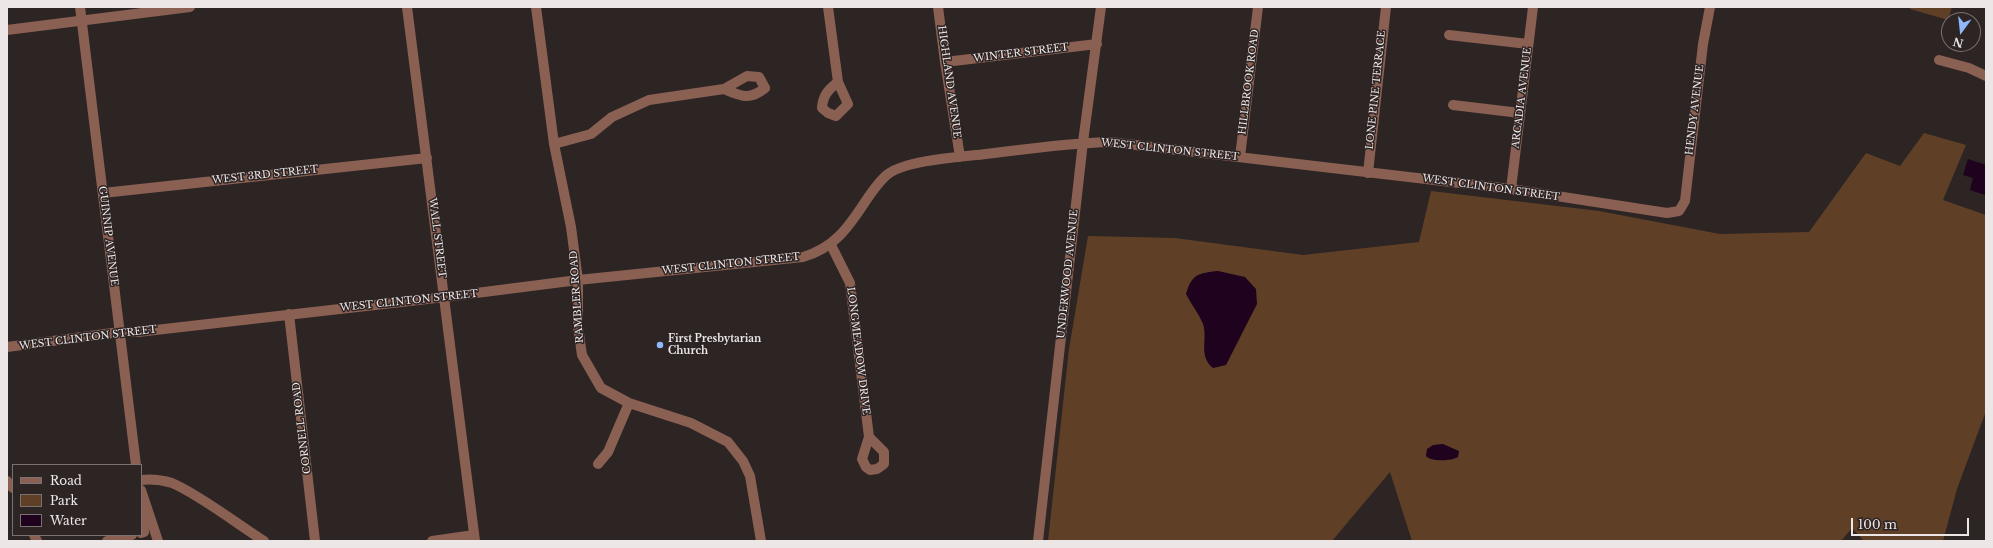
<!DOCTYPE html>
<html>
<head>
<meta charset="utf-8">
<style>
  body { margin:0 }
  #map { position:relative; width:1993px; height:548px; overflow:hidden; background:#2d2424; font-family:"Libre Baskerville",serif }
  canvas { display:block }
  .frame { position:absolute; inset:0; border:8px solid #ede6e7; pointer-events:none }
  .legend { position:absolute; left:12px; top:464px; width:130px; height:72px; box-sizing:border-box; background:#2d2424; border:1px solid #7a7272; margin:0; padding:5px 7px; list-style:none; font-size:12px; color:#ede6e7 }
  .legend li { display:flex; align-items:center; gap:8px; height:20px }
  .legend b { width:20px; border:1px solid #7a7272 }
  .north { position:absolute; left:1941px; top:12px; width:40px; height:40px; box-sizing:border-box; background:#2d2424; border:1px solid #7a7272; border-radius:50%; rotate:195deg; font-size:11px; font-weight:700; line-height:16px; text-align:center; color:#ede6e7 }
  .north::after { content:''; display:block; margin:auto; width:14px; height:18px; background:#8fb8fd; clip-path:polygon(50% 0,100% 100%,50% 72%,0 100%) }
  .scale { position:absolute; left:1851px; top:518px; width:118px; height:18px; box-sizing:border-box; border:2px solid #ede6e7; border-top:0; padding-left:5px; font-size:12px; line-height:14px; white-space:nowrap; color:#ede6e7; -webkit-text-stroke:3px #2d2424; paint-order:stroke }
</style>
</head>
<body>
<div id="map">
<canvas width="1993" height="548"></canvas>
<div class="frame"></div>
<ul class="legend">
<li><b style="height:5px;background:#8a6053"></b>Road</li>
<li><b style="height:11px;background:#5f4027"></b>Park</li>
<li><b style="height:11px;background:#1e021e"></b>Water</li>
</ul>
<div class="north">N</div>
<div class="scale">100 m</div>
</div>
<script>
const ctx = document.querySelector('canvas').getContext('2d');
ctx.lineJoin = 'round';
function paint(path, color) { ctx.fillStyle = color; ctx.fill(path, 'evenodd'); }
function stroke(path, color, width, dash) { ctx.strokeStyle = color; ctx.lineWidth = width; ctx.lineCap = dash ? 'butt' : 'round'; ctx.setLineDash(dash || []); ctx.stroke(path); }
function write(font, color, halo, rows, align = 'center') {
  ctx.font = font + ' "Libre Baskerville",serif'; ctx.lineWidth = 3; ctx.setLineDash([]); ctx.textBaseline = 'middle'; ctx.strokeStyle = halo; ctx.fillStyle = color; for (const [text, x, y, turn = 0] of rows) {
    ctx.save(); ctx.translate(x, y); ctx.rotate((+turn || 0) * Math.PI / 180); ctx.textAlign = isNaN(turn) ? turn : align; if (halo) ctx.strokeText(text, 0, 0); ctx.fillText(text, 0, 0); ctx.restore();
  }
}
paint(new Path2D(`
  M1910 7H1952L1948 20 1910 9Z
  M1924 133 1966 145 1943 200 1986 215V411L1957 489 1943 541H1864L1852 528 1841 541H1412L1390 472 1332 541H1048L1069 349 1088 236 1175 238 1303 255 1419 242 1431 191 1599 211 1720 234 1809 232 1866 153 1900 166Z`), '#5f4027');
paint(new Path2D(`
  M1968 159 1986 165 1985 195 1970 190 1973 178 1963 175Z
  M1218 271 1245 277 1256 289 1257 304 1226 365 1213 368C1198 356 1208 339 1203 324 1199 314 1191 304 1186 294 1192 274 1198 273 1218 271Z
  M1443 444 1459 451 1458 457C1452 461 1431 462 1426 456L1427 449 1433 445Z`), '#1e021e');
stroke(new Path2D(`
  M80 7 136 465
  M407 7 475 541
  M536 7 554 144 571 227 578 280V327L582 355 601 388 629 403 691 423 728 442 743 461 750 476 761 541
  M828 7 838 82
  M938 7 945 62 960 157
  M7 30 190 7
  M1449 35 1528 44
  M1939 60 1969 68 1986 76
  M945 62 1097 44
  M747 76 759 77 765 88C749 101 741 96 724 89Z
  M838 82 848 104 836 116 828 113 822 108C823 95 828 90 838 82Z
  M1453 105 1520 113
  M554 144 591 134 612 117 649 100 724 89
  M1240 157 1258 7
  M1368 173 1386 7
  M1511 189 1533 7
  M103 193 427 158
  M831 245 850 283 869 437
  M289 314 315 541
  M7 347 120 332H138L445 297 578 280 803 257C834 248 848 228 865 202 871 193 879 181 888 174 907 160 961 157 986 154 1027 149 1068 143 1110 142L1511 189 1667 213 1679 211 1685 201 1703 44 1710 7
  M869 437 884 452V464L877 469 870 470 866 467 862 459Z
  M598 464 608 452 629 403
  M141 480C151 479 162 480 172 483 200 495 237 524 264 541
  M7 481 13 488
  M141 490 158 541
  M141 507 144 532 141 533
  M34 535 37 541
  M107 541 132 535
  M432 541 474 535
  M1038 541 1083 142 1101 7`), '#8a6053', 10);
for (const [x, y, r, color] of [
  [660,345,4,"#8fb8fd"]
]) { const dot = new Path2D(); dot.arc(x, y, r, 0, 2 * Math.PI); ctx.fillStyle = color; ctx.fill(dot); stroke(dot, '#2d2424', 1.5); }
write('10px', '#ede6e7', '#2d2424', [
  ["WINTER STREET",1021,53,-7],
  ["HIGHLAND AVENUE",949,82,82],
  ["HILLBROOK ROAD",1249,82,-83],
  ["LONE PINE TERRACE",1376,90,-84],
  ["ARCADIA AVENUE",1522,98,-83],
  ["HENDY AVENUE",1695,110,-83],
  ["WEST CLINTON STREET",1170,150,6],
  ["WEST 3RD STREET",265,175,-6],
  ["WEST CLINTON STREET",1491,188,8],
  ["GUINNIP AVENUE",108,236,83],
  ["WALL STREET",437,238,83],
  ["WEST CLINTON STREET",731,264,-6],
  ["UNDERWOOD AVENUE",1068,274,-84],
  ["RAMBLER ROAD",577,297,-94],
  ["WEST CLINTON STREET",409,301,-6],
  ["WEST CLINTON STREET",88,338,-7],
  ["LONGMEADOW DRIVE",858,351,83],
  ["CORNELL ROAD",302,428,-97]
]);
write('bold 10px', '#ede6e7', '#2d2424', [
  ["First Presbytarian",668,339],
  ["Church",668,351]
], 'left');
</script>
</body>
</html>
